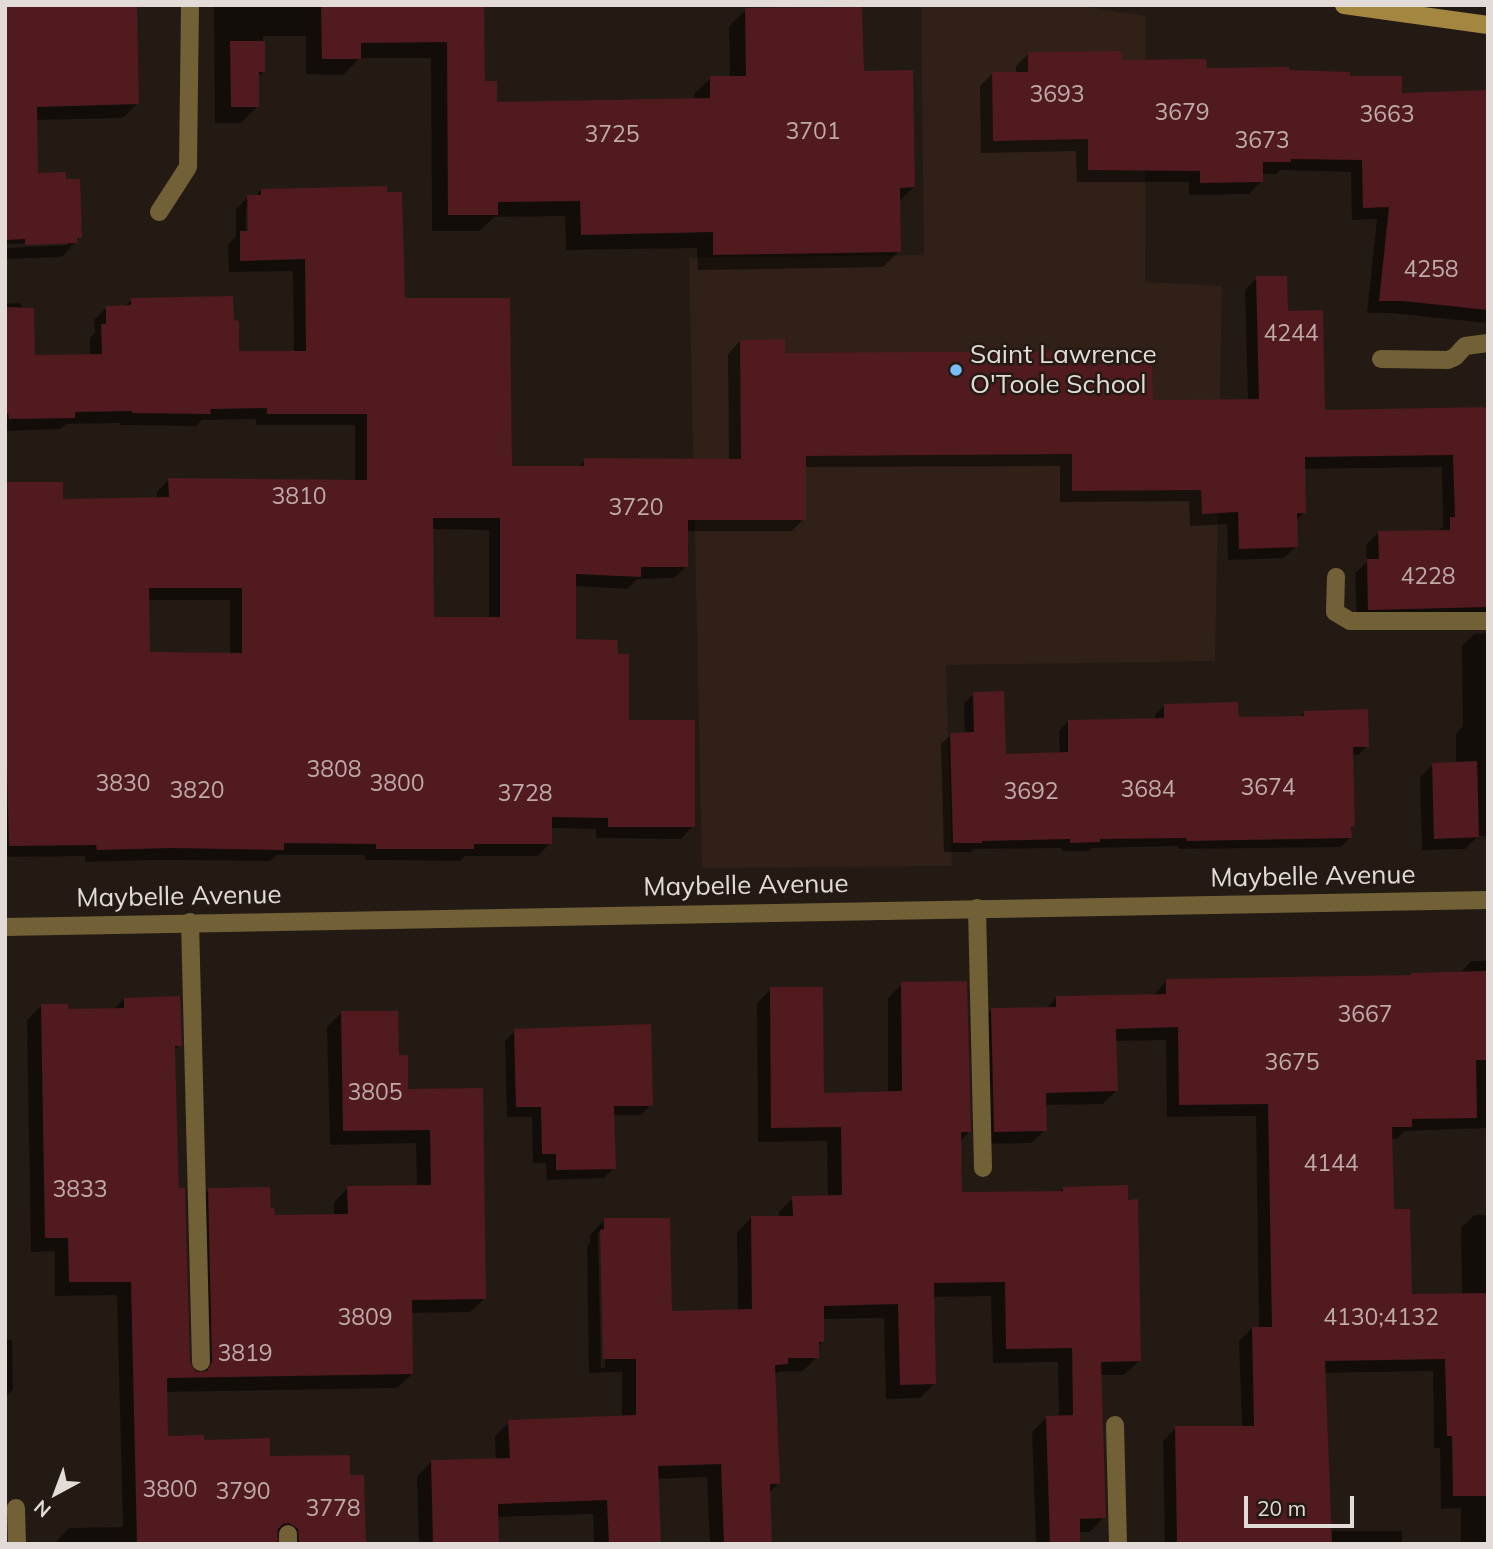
<!DOCTYPE html>
<html>
<head>
<meta charset="utf-8">
<style>
  body { margin:0 }
  #map { position:relative; width:1493px; height:1549px; overflow:hidden; background:#241a14; font-family:Mulish,sans-serif }
  canvas { display:block }
  .frame { position:absolute; inset:0; border:7px solid #e3dbd7; pointer-events:none }
  .north { position:absolute; left:21px; top:1458px; width:70px; height:70px; -webkit-text-stroke:5px #241a14; paint-order:stroke; rotate:221deg; font-size:19px; font-weight:700; line-height:28px; text-align:center; color:#e3dbd7 }
  .north::after { content:''; display:block; margin:auto; width:24px; height:32px; background:#e3dbd7; clip-path:polygon(50% 0,100% 100%,50% 72%,0 100%) }
  .scale { position:absolute; left:1244px; top:1496px; width:110px; height:32px; box-sizing:border-box; border:4px solid #e3dbd7; border-top:0; padding-left:9px; font-size:21px; line-height:24px; white-space:nowrap; color:#e3dbd7; -webkit-text-stroke:5px #241a14; paint-order:stroke }
</style>
</head>
<body>
<div id="map">
<canvas width="1493" height="1549"></canvas>
<div class="frame"></div>
<div class="north">N</div>
<div class="scale">20 m</div>
</div>
<script>
const ctx = document.querySelector('canvas').getContext('2d');
ctx.lineJoin = 'round';
function paint(path, color) { ctx.fillStyle = color; ctx.fill(path, 'evenodd'); }
function stroke(path, color, width, dash) { ctx.strokeStyle = color; ctx.lineWidth = width; ctx.lineCap = dash ? 'butt' : 'round'; ctx.setLineDash(dash || []); ctx.stroke(path); }
function write(font, color, halo, rows, align = 'center') {
  ctx.font = font + ' Mulish,sans-serif'; ctx.lineWidth = 5; ctx.setLineDash([]); ctx.textBaseline = 'middle'; ctx.strokeStyle = halo; ctx.fillStyle = color; for (const [text, x, y, turn = 0] of rows) {
    ctx.save(); ctx.translate(x, y); ctx.rotate((+turn || 0) * Math.PI / 180); ctx.textAlign = isNaN(turn) ? turn : align; if (halo) ctx.strokeText(text, 0, 0); ctx.fillText(text, 0, 0); ctx.restore();
  }
}
paint(new Path2D(`
  M921 5H1073L1146 16 1145 282 1222 286 1215 661 946 665 952 866 702 868 689 258 924 255Z`), '#302017');
paint(new Path2D(`
  M5 5 138 103 123 118 36 120 37 175 80 237 62 257 5 259V248L68 245V242L5 244Z
  M214 5H483V83L495 104 695 100 694 94 711 78H730L729 26 746 10 862 73 914 187 898 202 899 251 883 267 698 270 697 248 566 250 565 216 494 217 480 231H432L431 58H360L343 75 306 74V36H263V72L258 77V106L241 123H215Z
  M1028 54 1205 70 1287 72 1348 77 1400 95 1488 92V323L1390 313H1367L1377 219 1352 220 1351 172 1280 170 1277 174H1261V182L1249 194 1189 195V182H1077L1076 151 981 153 980 86 992 74 1016 73V66Z
  M261 190 403 300 510 468H577L585 460H729L728 354 740 341 784 354 1061 366 1151 402 1248 401 1245 290 1257 278 1286 313 1323 412 1488 409V836H1478L1465 849 1422 850 1420 777 1433 764H1456V734L1463 726 1462 646 1474 634 1487 633 1486 628 1357 621 1355 573 1367 562 1366 545 1379 532H1438L1443 526 1442 467 1303 469 1304 512 1296 521V546L1284 558 1228 560 1227 524 1190 526 1189 501 1060 502V466L804 467V519L792 531H687V566L674 578 637 579 627 589 574 586 575 641 693 826 681 839 596 838V829L550 828V843L538 856H465L460 861 365 860V855H277L270 861 157 860 85 862V856L5 857V484L61 500 157 499V492L169 479 355 481V425H256V419L202 420 196 426 120 425V423L66 424 61 429 5 431V304L21 303 33 357 90 356V338L95 333 94 320 107 307H124L131 300 237 352H294L293 271 229 272 228 245 236 236V209L248 197H255ZM246 207H249L250 239H246ZM432 529 489 530V619L432 618ZM147 600H230V655L148 654Z
  M974 694 1004 755 1060 754 1059 731 1068 721 1155 720V715L1164 706 1237 718 1300 717 1304 713 1367 746 1358 755H1352L1354 826 1349 830 1350 838 1341 847 1178 849V846L1092 848 1089 851H1062V848L973 849 971 852H944L941 744 951 735 965 734 964 703Z
  M1471 961H1488V1128L1405 1131 1397 1139H1391L1392 1211 1410 1295H1462L1461 1228 1474 1215H1488V1544H1461V1508L1441 1509 1440 1448H1434L1433 1371 1323 1373 1329 1531H1402V1544H1165L1163 1441 1176 1428 1242 1427 1239 1341 1252 1328H1259L1256 1116 1167 1117 1166 1040 1115 1041 1116 1091 1103 1104 1044 1105 1045 1130 1032 1143 981 1144 979 1023 991 1010 1046 1009 1056 998 1153 996 1166 981 1409 977 1411 974 1460 973Z
  M902 984 969 1132 960 1141 961 1193H1059L1063 1188 1139 1361 1124 1375H1099L1104 1517 1090 1532H1078L1079 1544H1036L1032 1432 1046 1418H1059L1058 1362 993 1363 991 1296 932 1297 934 1384 920 1398 886 1399 884 1318 822 1319 823 1342 817 1347V1357L803 1371 778 1372 774 1376 778 1484 769 1493 770 1544H710L707 1477 657 1479 659 1544H594L593 1514 497 1517V1544H419L417 1476 432 1461 496 1460 495 1436 509 1422 622 1418V1372L589 1373 587 1246 590 1243V1235L604 1220 670 1312 738 1311 737 1232 751 1218H779V1212L793 1198 828 1197 827 1141 758 1142 757 1003 771 989 823 1095 888 1093V998ZM598 1232H602L605 1368H601Z
  M124 999 180 1045 173 1051 176 1166 188 1363 190 1370 199 1374 195 1204 209 1189 269 1209 273 1217 334 1216V1202L348 1188 417 1187 416 1143 330 1145 327 1027 341 1013 398 1057 407 1091 481 1090 485 1298 470 1312 411 1313 412 1374 397 1388 165 1392 166 1438 202 1442 349 1477 364 1544H283L280 1538 276 1537 275 1544H54L69 1528 123 1527 117 1295 55 1296V1251L31 1252 27 1020 41 1006 67 1011 113 1010Z
  M515 1031 651 1105 641 1115H613L614 1168 604 1178 547 1180 546 1163H533L532 1117H507L505 1041Z
  M5 1340H12L13 1390 5 1398Z`), '#0007');
paint(new Path2D(`
  M5 5H137L139 104 37 107 38 173 66 172V179H80L82 238H77L78 243 25 245V239L5 240Z
  M321 5H484L485 81H497V102L710 98V76H746L745 8 862 7 864 71 913 70 915 187 900 188 901 252 713 255V232L581 235 580 201 498 202V215H448L447 42 361 43V59H322Z
  M230 41H265V72H259V107H231Z
  M1121 51 1122 60 1206 59 1207 68 1289 67V70L1350 72V76H1402V93L1488 90V310L1403 301H1379L1389 207 1363 208 1362 160 1291 159V162H1263V182L1200 183V171L1088 170V139L993 141 992 72H1028V52Z
  M387 186V192H402L405 298H510L512 466H584V458L741 459 740 340 785 339V353L1063 351V364H1152L1153 400 1259 399 1256 276H1287L1288 311 1323 310 1325 410 1488 407V607L1368 610 1367 559H1379L1378 531 1450 530V517H1455L1453 455 1305 457 1306 513H1297L1298 547 1239 549 1238 512 1202 514 1201 490 1072 491V454L806 456V520H688V567H641V577L576 574V639L617 640 618 654H629V720H695V827H608V818L552 817V844H474V849H376V844L284 843V850L171 848 97 850 96 845 9 846 5 696V482H63V499L169 497 168 478 367 480V414H267V408L210 409 211 414 132 413V411L75 412V418L9 419 8 413H5V307L34 308 35 355 102 354 101 324H106V306L131 305V298L233 296 234 320 239 321V351H306L305 259 240 261V231H248L247 195H261V189ZM433 518H500V617H434ZM149 588H242V653L150 652Z
  M1004 691 1006 754 1068 752V720L1164 718V704L1238 702 1239 717 1304 716V711L1368 709 1369 747H1353L1355 826 1351 827 1352 838 1187 841 1186 838 1100 839V842L1070 843V839L982 841V843H953L950 733 974 732 973 692Z
  M1477 761 1479 837 1434 839 1432 763Z
  M1488 971V1060H1476L1477 1118 1412 1119V1127H1392L1394 1209H1410L1412 1294 1488 1293V1496H1453L1452 1436H1447L1445 1359 1325 1361 1332 1544H1177L1175 1426H1254L1252 1327H1272L1268 1104 1179 1105 1178 1027 1116 1029 1118 1091 1046 1093 1047 1131 994 1132 991 1008 1056 1007V996L1166 994V979L1411 975V973Z
  M967 981 971 1132H961L962 1192 1063 1191V1187L1128 1185V1200L1138 1199 1141 1361 1101 1362 1106 1518 1080 1519V1544H1050L1046 1416 1073 1415 1072 1348 1006 1349 1005 1282 934 1283 936 1384 900 1385 898 1304 824 1306V1342H819V1358H788V1364L775 1365 780 1484H770L772 1544H724L721 1464 658 1466 661 1544H609L607 1500 498 1504 499 1544H433L431 1460 510 1458 508 1420 636 1415V1359H603L600 1230 604 1229V1218H670L672 1311 752 1309 751 1216H793L792 1196 842 1195 841 1127 771 1128 770 987H823L824 1093 902 1091 901 982Z
  M180 996 182 1046H175L178 1166 179 1188H185L190 1362 196 1372 207 1371 212 1362 208 1188 270 1187 271 1208H274L275 1215 348 1214 347 1186 431 1185 430 1130 343 1131 341 1011H398L399 1055H408V1089L483 1088 486 1299 412 1300 413 1374 167 1378 168 1436 204 1435V1440L270 1438V1456L350 1455V1475H364L366 1544H299L298 1529 289 1523 283 1524 278 1529 277 1544H137L131 1282H69L68 1238H45L41 1004H68V1009L124 1008V998Z
  M651 1024 653 1106H614L616 1169 556 1170V1154H542L541 1107H516L514 1029Z`), '#501a1e');
stroke(new Path2D(`
  M1381 359 1448 360 1455 357 1465 346 1488 343
  M1336 577 1335 612 1350 621H1488
  M977 908 983 1168
  M190 922 201 1362
  M1115 1425 1118 1544
  M16 1508 17 1544
  M288 1534V1544`), '#726036', 18);
stroke(new Path2D(`
  M159 212 188 167 190 5
  M5 927 1488 900`), '#726036', 18);
stroke(new Path2D(`
  M1344 5 1488 25`), '#a38640', 18);
for (const [x, y, r, color] of [
  [956,370,7,"#78bff7"]
]) { const dot = new Path2D(); dot.arc(x, y, r, 0, 2 * Math.PI); ctx.fillStyle = color; ctx.fill(dot); stroke(dot, '#241a14', 2.5); }
write('23px', '#beaba9', null, [
  ["3693",1057,95],
  ["3679",1182,113],
  ["3663",1387,115],
  ["3701",813,132],
  ["3725",612,135],
  ["3673",1262,141],
  ["4258",1431,270],
  ["4244",1291,334],
  ["3810",299,497],
  ["3720",636,508],
  ["4228",1428,577],
  ["3808",334,770],
  ["3830",123,784],
  ["3800",397,784],
  ["3674",1268,788],
  ["3684",1148,790],
  ["3820",197,791],
  ["3692",1031,792],
  ["3728",525,794],
  ["3667",1365,1015],
  ["3675",1292,1063],
  ["3805",375,1093],
  ["4144",1331,1164],
  ["3833",80,1190],
  ["3809",365,1318],
  ["4130;4132",1381,1318],
  ["3819",245,1354],
  ["3800",170,1490],
  ["3790",243,1492],
  ["3778",333,1509]
]);
write('26px', '#e3dbd7', '#241a14', [
  ["Saint Lawrence",970,355],
  ["O'Toole School",970,385]
], 'left');
write('26px', '#e3dbd7', '#241a14', [
  ["Maybelle Avenue",1313,877,-1],
  ["Maybelle Avenue",746,886,-1],
  ["Maybelle Avenue",179,897,-1]
]);
</script>
</body>
</html>
